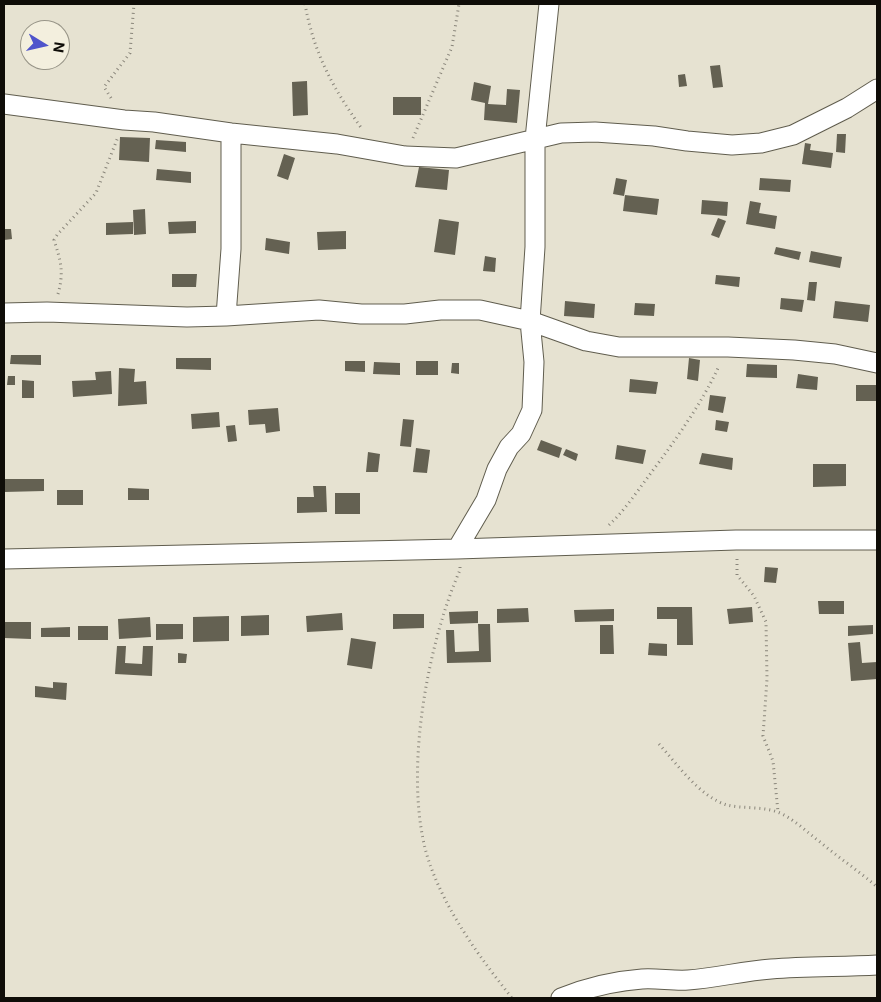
<!DOCTYPE html>
<html>
<head>
<meta charset="utf-8">
<style>
  body { margin:0 }
  #map { position:relative; width:881px; height:1002px; overflow:hidden; background:#e6e2d1; font-family:Inter,sans-serif }
  canvas { display:block }
  .frame { position:absolute; inset:0; border:5px solid #0f0d08; pointer-events:none }
  .north { position:absolute; left:20px; top:20px; width:50px; height:50px; box-sizing:border-box; background:#f3efde; border:1px solid #989588; border-radius:50%; rotate:99deg; font-size:14px; font-weight:700; line-height:20px; text-align:center; color:#0f0d08 }
  .north::after { content:''; display:block; margin:auto; width:18px; height:22px; background:#4f54cb; clip-path:polygon(50% 0,100% 100%,50% 72%,0 100%) }
</style>
</head>
<body>
<div id="map">
<canvas width="881" height="1002"></canvas>
<div class="frame"></div>
<div class="north">N</div>
</div>
<script>
const ctx = document.querySelector('canvas').getContext('2d');
ctx.lineJoin = 'round';
function paint(path, color) { ctx.fillStyle = color; ctx.fill(path, 'evenodd'); }
function stroke(path, color, width, dash) { ctx.strokeStyle = color; ctx.lineWidth = width; ctx.lineCap = dash ? 'butt' : 'round'; ctx.setLineDash(dash || []); ctx.stroke(path); }
paint(new Path2D(`
  M720 65 723 87 713 88 710 66Z
  M685 74 687 86 679 87 678 75Z
  M307 81 308 115 293 116 292 82Z
  M474 82 491 86 488 104 506 105 507 89 520 90 517 123 484 120 485 103 471 100Z
  M393 97H421V115H393Z
  M837 134H846L845 153 836 152Z
  M120 137 150 138 149 162 119 160Z
  M156 140 186 142V152L155 149Z
  M805 143 811 144 810 150 833 153 831 168 802 164Z
  M284 154 295 158 288 180 277 176Z
  M419 167 449 170 447 190 415 187Z
  M157 169 191 172V183L156 180Z
  M616 178 627 180 624 196 613 194Z
  M760 178 791 180 790 192 759 190Z
  M625 195 659 199 657 215 623 211Z
  M702 200 728 202 727 216 701 214Z
  M750 201 761 203 759 213 777 216 775 229 746 224Z
  M145 209 146 234 134 235 133 210Z
  M718 218 726 221 719 238 711 235Z
  M439 219 459 222 455 255 434 252Z
  M196 221V233L169 234 168 222Z
  M133 222V234L106 235V223Z
  M4 229H11L12 239 4 240Z
  M346 231V249L318 250 317 232Z
  M266 238 290 242 289 254 265 250Z
  M776 247 801 252 799 260 774 254Z
  M811 251 842 257 840 268 809 262Z
  M485 256 496 258 495 272 483 271Z
  M172 274H197L196 287H172Z
  M716 275 740 277 739 287 715 284Z
  M809 282H817L815 301 807 300Z
  M781 298 804 300 802 312 780 309Z
  M565 301 595 304 594 318 564 316Z
  M835 301 870 305 868 322 833 318Z
  M635 303 655 304 654 316 634 315Z
  M11 355H41V365L10 364Z
  M176 358H211V370L176 369Z
  M689 358 700 360 698 381 687 379Z
  M345 361H365V372L345 371Z
  M416 361H438V375H416Z
  M374 362 400 363V375L373 374Z
  M452 363H459V374L451 373Z
  M747 364 777 365V378L746 377Z
  M119 368 135 369 134 382 146 381 147 404 118 406Z
  M111 371 112 394 73 397 72 381 96 380 95 372Z
  M798 374 818 377 817 390 796 388Z
  M8 376H15V385H7Z
  M630 379 658 382 656 394 629 392Z
  M22 380 34 381V398H22Z
  M856 385H877V401H856Z
  M710 395 726 397 723 413 708 410Z
  M278 408 280 431 266 433 265 424 249 425 248 410Z
  M219 412 220 427 192 429 191 414Z
  M403 419 414 420 411 447 400 446Z
  M716 420 729 422 727 432 715 430Z
  M235 425 237 441 228 442 226 426Z
  M541 440 562 448 559 458 537 450Z
  M617 445 646 450 643 464 615 459Z
  M416 448 430 450 427 473 413 472Z
  M566 449 578 454 576 461 563 455Z
  M368 452 380 454 378 472H366Z
  M702 453 733 458 732 470 699 464Z
  M813 464H846V486L813 487Z
  M4 479H44V491L4 492Z
  M313 486H326L327 512 297 513V497H314Z
  M128 488 149 489V500H128Z
  M57 490H83V505H57Z
  M335 493H360V514H335Z
  M765 567 778 568 776 583 764 582Z
  M818 601H844V614H819Z
  M657 607H692L693 645H677V619H657Z
  M752 607 753 622 729 624 727 609Z
  M528 608 529 622 497 623V609Z
  M614 609V621L575 622 574 610Z
  M478 611V623L450 624 449 612Z
  M342 613 343 630 307 632 306 616Z
  M393 614H424V628L393 629Z
  M269 615V635L241 636V616Z
  M229 616V641L193 642V617Z
  M150 617 151 637 119 639 118 619Z
  M4 622H31V639L4 638Z
  M156 624H183V639L156 640Z
  M478 624H490L491 662 447 663 446 630H454L455 652 479 651Z
  M600 625H613L614 654H600Z
  M873 625V634L848 636V626Z
  M78 626H108V640H78Z
  M70 627V637H41V628Z
  M351 638 376 642 372 669 347 665Z
  M860 642 862 663 877 662V679L851 681 848 643Z
  M649 643 667 644V656L648 655Z
  M117 646H126L125 663 142 664 143 646H153L152 676 115 674Z
  M178 653 187 654 186 663H178Z
  M53 682 67 683 66 700 35 697V686L53 688Z`), '#646152');
const minor = new Path2D(`
  M4 104 124 120 154 122 231 133 337 144 405 156 456 158 561 133 595 132 654 136 687 141 732 145 761 143 793 135 847 108 877 89
  M4 313 47 312 187 317 226 316 319 310 361 314H405L440 310H480L530 321 586 341 619 347H728L794 350 835 354 877 363
  M226 316 231 249V133
  M457 549 486 500 497 469 509 447 521 434 532 410 534 362 530 321 535 247V139L549 4
  M4 559 457 549 736 540H877
  M561 998C586 988 615 981 642 979 657 978 673 981 688 980 716 978 743 971 771 969 806 966 842 967 877 965`);
stroke(minor, '#605d4e', 21);
stroke(new Path2D(`
  M305 4C314 54 333 88 362 129
  M111 98 104 87 130 53 134 4
  M413 138 452 47 459 4
  M58 294C64 273 61 261 54 240L57 235 96 193 118 137
  M609 525C624 511 636 493 648 477 674 442 701 405 719 366
  M737 559V575L754 596 766 622 767 679 763 736 773 761 778 812
  M460 567V570C426 647 400 789 432 870 450 917 481 959 512 998
  M659 744C677 764 700 797 727 805 743 809 764 806 780 813 795 820 807 832 820 842 839 858 859 871 877 887`), '#89857a', 3, [1, 4]);
stroke(minor, '#fff', 19);
</script>
</body>
</html>
